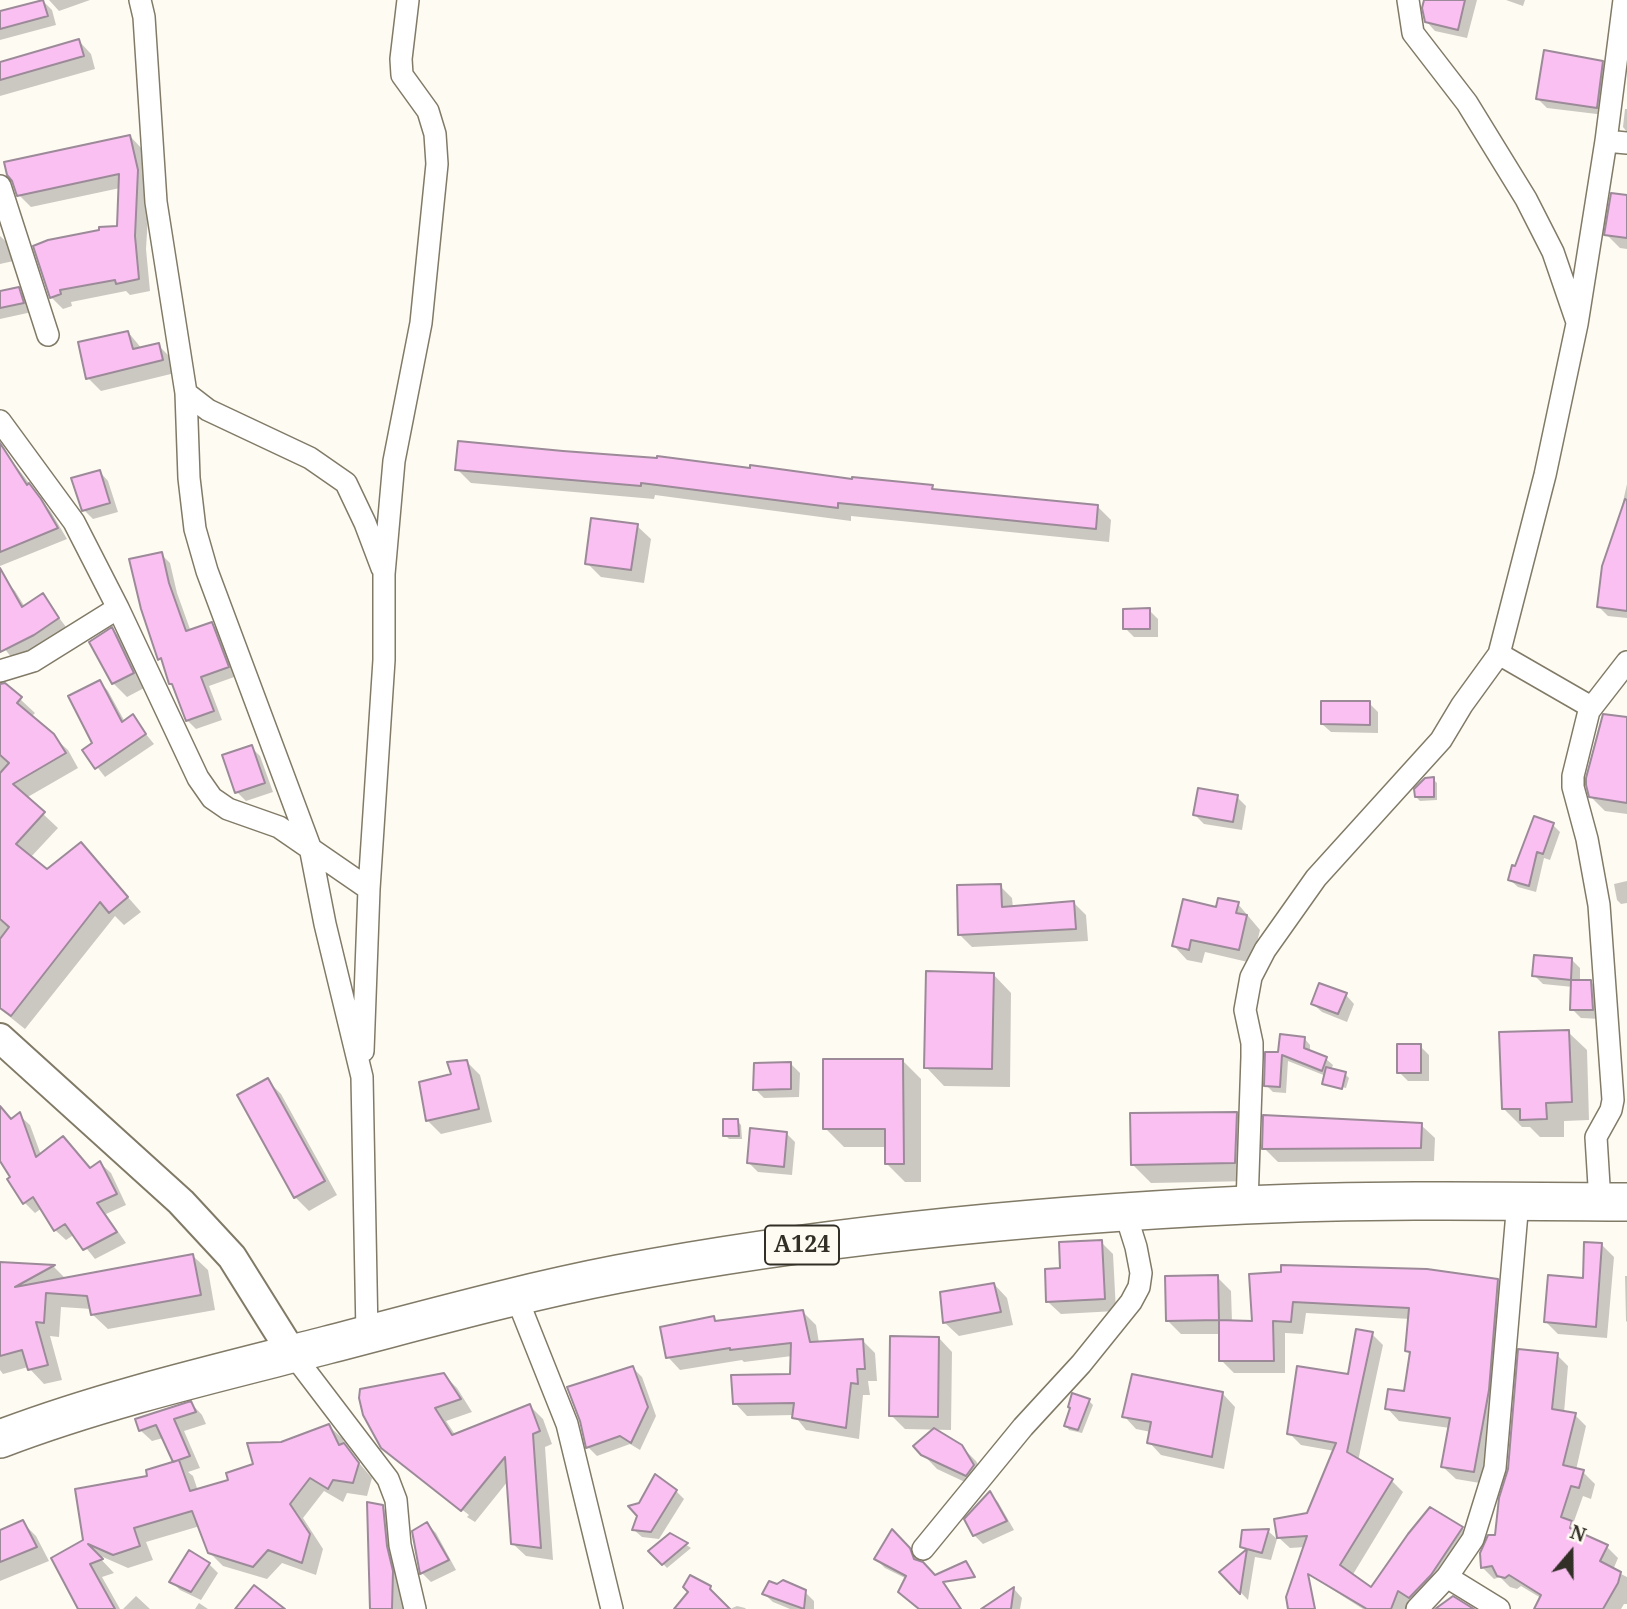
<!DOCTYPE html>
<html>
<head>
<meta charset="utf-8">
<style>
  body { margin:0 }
  #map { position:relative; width:1627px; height:1609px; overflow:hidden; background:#fefbf3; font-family:"Noto Serif",serif }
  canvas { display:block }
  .north { position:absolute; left:1536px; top:1518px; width:70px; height:70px; -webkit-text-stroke:5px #fefbf3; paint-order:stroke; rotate:20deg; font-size:19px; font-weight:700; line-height:28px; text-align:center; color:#322f27 }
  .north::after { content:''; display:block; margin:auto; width:24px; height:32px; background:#322f27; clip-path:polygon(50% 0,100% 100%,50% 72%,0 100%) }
</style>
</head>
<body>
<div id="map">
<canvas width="1627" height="1609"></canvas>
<div class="north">N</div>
</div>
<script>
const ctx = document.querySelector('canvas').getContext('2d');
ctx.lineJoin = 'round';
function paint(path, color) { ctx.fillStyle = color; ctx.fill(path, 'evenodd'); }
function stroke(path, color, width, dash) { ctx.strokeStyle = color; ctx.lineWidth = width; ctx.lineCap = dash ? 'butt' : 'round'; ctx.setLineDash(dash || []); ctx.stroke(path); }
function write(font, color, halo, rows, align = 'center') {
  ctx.font = font + ' "Noto Serif",serif'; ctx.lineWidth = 6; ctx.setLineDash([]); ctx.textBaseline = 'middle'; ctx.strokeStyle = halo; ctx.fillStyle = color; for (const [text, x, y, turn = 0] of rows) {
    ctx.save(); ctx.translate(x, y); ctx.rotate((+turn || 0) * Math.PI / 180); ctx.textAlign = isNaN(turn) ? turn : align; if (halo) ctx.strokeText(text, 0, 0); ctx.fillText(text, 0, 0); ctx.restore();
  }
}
paint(new Path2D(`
  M49 0H90L59 11Z
  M1426 0H1477L1467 38 1435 31 1426 21Z
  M1506 0H1525L1523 6Z
  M43 1 52 10 56 25 0 40V13Z
  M79 41 91 54 95 69 0 96V64Z
  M1602 62 1611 71 1605 115 1547 108 1538 99Z
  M1625 109H1627V132L1623 127Z
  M130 136 142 149 150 183 146 249 150 291 130 295 126 291 71 302 72 306 63 309 51 297 119 227 120 188 31 207 19 195Z
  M1627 197V249L1620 248 1606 234Z
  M0 236 14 249 18 260 0 264Z
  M18 289 27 298 32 312 0 319V293Z
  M128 332 142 349 158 345 171 358 175 373 101 391 88 378Z
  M0 445 51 512 67 539 0 566Z
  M457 469 853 481 932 486 936 491 1097 506 1111 520 1109 542 851 516V521L655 495 654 499 471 483Z
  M100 472 108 481 118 512 93 519 84 510Z
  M1627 484V618L1608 616 1599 607Z
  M637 526 651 539 644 583 601 577 587 563Z
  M161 554 170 563 177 593 191 632 212 624 221 633 237 676 209 686 222 720 196 729 187 720 164 663 160 659Z
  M7 582 15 591 25 607 42 595 66 627 43 643 12 658 0 643V586Z
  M1149 610 1158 619V637H1134L1125 628Z
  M112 629 126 643 146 687 127 697 113 683Z
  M100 682 108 691 125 722 132 717 154 744 105 777 84 750 94 743Z
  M0 684 5 685 35 713 31 717 68 750 78 768 26 798 58 828 30 858 47 872 81 844 141 912 124 925 115 916 25 1029 0 1009Z
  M1369 703 1378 712V733L1331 732 1322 724Z
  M1627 719V814L1605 811 1591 797Z
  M251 747 260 756 273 792 246 801 237 792Z
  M1433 779 1437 783V800L1420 801 1416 797Z
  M1237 797 1246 806 1242 830 1204 824 1195 815Z
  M1553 825 1560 832 1550 860 1544 858 1536 892 1518 887 1510 880 1516 868Z
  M1627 881V903L1621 904 1617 900 1614 884Z
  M1000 886 1012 898 1013 908 1074 903 1086 915 1088 941 972 947 960 935Z
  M1238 904 1260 930 1252 963 1205 952 1202 963 1187 960 1174 946 1217 909Z
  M1571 959 1580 968V982H1591L1600 991 1601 1019 1581 1018 1572 1009 1573 987 1543 984 1534 975Z
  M993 974 1011 993 1010 1087 944 1086 926 1067Z
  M1346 995 1354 1004 1347 1022 1322 1012 1313 1004Z
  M1568 1032 1587 1050 1589 1120 1564 1121V1137H1540L1530 1127H1522L1504 1109Z
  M1304 1038 1310 1045V1052L1326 1059 1333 1065 1331 1070 1345 1074 1349 1078 1346 1088 1326 1083V1085L1324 1083 1326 1076 1288 1061 1286 1093 1273 1092 1266 1085 1280 1054Z
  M1420 1046 1429 1055V1081H1408L1399 1072Z
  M902 1060 921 1079V1182H905L887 1164V1147H844L825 1128Z
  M466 1061 480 1075 492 1122 441 1134 427 1120 453 1076Z
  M791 1064 800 1073 799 1097 764 1098 755 1089Z
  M267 1080 281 1094 337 1195 309 1211 295 1197Z
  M0 1107 12 1121 19 1115 30 1125 41 1155 91 1169 100 1163 111 1173 126 1205 106 1214 126 1243 95 1259 75 1234 66 1240 55 1230 42 1208 35 1213 25 1203 10 1179 13 1177 0 1158Z
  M1236 1114 1255 1132 1253 1181 1151 1183 1133 1165Z
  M737 1121 741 1125 742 1139H729L725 1135Z
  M1421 1125 1435 1138 1434 1161 1278 1162 1264 1148Z
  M786 1133 795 1142 792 1175 758 1172 749 1163Z
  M1101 1242 1113 1254 1116 1311 1061 1314 1048 1302 1062 1269Z
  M1601 1244 1614 1257 1607 1338 1558 1334 1546 1322 1585 1280Z
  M193 1256 208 1270 215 1310 108 1329 93 1315 92 1309 61 1307 59 1337 50 1336 62 1380 44 1384 28 1367 3 1374 0 1370V1264L54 1267 66 1279Z
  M1251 1275 1497 1281 1510 1294 1486 1484 1456 1479 1443 1467 1450 1428 1399 1421 1387 1408 1406 1393 1412 1356 1407 1351 1410 1319 1306 1313 1303 1334 1285 1333V1373H1234L1221 1360V1334H1181L1167 1320 1217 1277 1231 1291 1232 1322 1254 1323Z
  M1625 1276H1627V1322L1626 1321Z
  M994 1284 1007 1298 1013 1325 959 1336 945 1323Z
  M803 1312 816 1325 819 1343 862 1340 875 1353 877 1381H868L870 1395H863L859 1439 806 1430 794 1415 747 1416 735 1403 792 1376V1356L744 1362 742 1360 680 1370 668 1357 713 1318 718 1323Z
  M1372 1334 1383 1345 1358 1461 1392 1481 1403 1492 1352 1576 1371 1590 1462 1528 1473 1540 1422 1608 1411 1597 1406 1609H1363L1311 1576 1299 1564 1305 1547 1290 1548 1278 1537 1308 1514 1335 1451 1301 1445 1289 1433 1349 1376Z
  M939 1338 952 1352 951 1430 905 1429 891 1415Z
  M1557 1355 1568 1366 1564 1413 1575 1415 1586 1426 1576 1470 1583 1472 1595 1484 1591 1499 1583 1496 1573 1524 1583 1534 1606 1546 1618 1558 1613 1570 1627 1577V1604H1624L1621 1609H1536L1541 1598 1521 1586 1517 1589 1510 1587 1500 1577 1494 1579 1482 1567 1496 1536Z
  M633 1368 642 1377 656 1416 640 1450 630 1444 597 1456 588 1447 581 1420Z
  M443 1374 457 1388 472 1412 446 1421 456 1436 530 1406 543 1419 552 1444 545 1447 553 1560 526 1556 512 1543 508 1481 475 1522 467 1517 469 1515 390 1453Z
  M1223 1394 1235 1407 1224 1469 1161 1455 1149 1442 1151 1432 1136 1429 1124 1416Z
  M1089 1401 1093 1405 1082 1433 1069 1430 1066 1426 1072 1409Z
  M191 1403 202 1415 206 1424 184 1431 200 1468 188 1472 193 1476 198 1491 230 1481 255 1466 282 1443 329 1426 343 1439 346 1448 372 1478 367 1496 347 1493 343 1502 324 1491 303 1518 323 1549 316 1575 282 1563 267 1579 223 1566 209 1552 200 1526 146 1542 153 1560 128 1568 96 1554 114 1573 102 1577 120 1609H80L84 1541 150 1477 175 1463 163 1438 152 1441 140 1430Z
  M915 1446H961L976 1461 987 1480 980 1489 937 1469Z
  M676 1491 684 1499 659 1539 642 1537 634 1530Z
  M990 1494 998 1502 1014 1530 983 1544 974 1535Z
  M382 1507 395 1520 405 1609H369Z
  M22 1522 36 1536 49 1561 0 1581V1532Z
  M427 1524 436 1533 456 1570 431 1582 422 1573 414 1532Z
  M1268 1531 1277 1539 1271 1560 1255 1557 1248 1600 1221 1572 1246 1551 1242 1546Z
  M893 1532 920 1563 946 1585 962 1609H919L900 1592 907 1579 885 1568 876 1559Z
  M671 1535 691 1548 667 1568 651 1551Z
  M209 1564 218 1573 201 1600 180 1590 171 1581Z
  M1014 1589 1022 1598 1020 1609H996Z
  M805 1592 814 1601V1609H790L773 1602 764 1594Z
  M136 1596 150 1609H123Z
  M199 1603 208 1609H195Z
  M737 1606 745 1608 746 1609H730Z`), '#0003');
const building = new Path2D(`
  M43 0 48 16 0 29V11Z
  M1424 0H1465L1458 30 1425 22 1422 8Z
  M79 39 84 56 0 80V62Z
  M1544 50 1603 61 1597 108 1536 99Z
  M130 135 138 170 135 236 139 279 116 284 115 280 60 290 61 294 50 298 33 246 48 240 99 230V227L117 226 119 174 17 196 12 181 7 175 4 162Z
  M1611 193 1627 195V238L1604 235Z
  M19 287 24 303 0 308V291Z
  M128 331 133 349 159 343 163 360 86 379 78 342Z
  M458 441 563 451 657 458V456L750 468V465L852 479V477L933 485 932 489 1098 505 1096 529 838 503V508L641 483V486L455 470Z
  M0 443 27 485 29 483 41 499 58 528 0 552Z
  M100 470 110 503 82 511 71 478Z
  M1625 499 1627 500V611L1597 607 1602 566Z
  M591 518 638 524 631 570 585 564Z
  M162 552 169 583 186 631 212 622 229 667 201 677 214 711 186 721 172 684H169L161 658 158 660 141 609 129 559Z
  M0 568 22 607 43 593 59 618 34 635 0 652Z
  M1150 608V629H1123V609Z
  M112 627 134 673 112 684 89 642Z
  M100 680 122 722 133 714 146 734 95 769 82 750 92 743 68 696Z
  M5 683 22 697 17 703 54 734 66 753 13 784 45 812 16 844 47 869 81 842 128 897 109 913 100 902 11 1016 0 1008V939L9 927 0 919V773L9 763 0 755V684Z
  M1321 701H1370V725L1321 724Z
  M1603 714 1627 717V803L1589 797 1586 785V778Z
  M252 745 265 783 235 793 222 755Z
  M1434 777V797H1415L1414 789 1425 778Z
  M1198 788 1238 795 1233 822 1193 815Z
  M1534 816 1554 823 1543 854 1537 852 1529 886 1508 880 1512 865 1515 866Z
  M1001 884 1002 907 1074 901 1076 929 958 935 957 885Z
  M1218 898 1239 902 1236 913 1247 915 1239 950 1191 940 1189 950 1172 946 1183 899 1216 907Z
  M1534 955 1572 958 1571 980 1532 976Z
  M926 971 994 973 992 1069 924 1068Z
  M1571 980H1591L1593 1010H1570Z
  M1319 983 1347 993 1338 1014 1311 1004Z
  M1569 1030 1572 1102 1546 1103 1547 1119 1520 1120V1109H1502L1499 1032Z
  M1280 1034 1305 1037 1304 1048 1327 1057 1322 1071 1282 1055 1280 1087 1264 1086 1265 1052H1278Z
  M1397 1044H1421V1073H1397Z
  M823 1059H903L904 1164H885V1129H823Z
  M467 1060 479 1109 426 1121 419 1082 451 1074 447 1062Z
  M791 1062V1089L753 1090 754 1063Z
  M1326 1067 1346 1072 1342 1089 1322 1084Z
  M268 1078 325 1181 294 1198 237 1095Z
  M0 1106 11 1119 20 1112 36 1157 63 1136 90 1168 100 1161 117 1194 97 1203 117 1232 83 1250 65 1224 54 1231 33 1197 23 1204 7 1179 10 1177 0 1161Z
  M1237 1112 1235 1163 1131 1165 1130 1113Z
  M1263 1115 1422 1123 1421 1148 1262 1149Z
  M723 1119H738L739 1136H723Z
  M750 1128 787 1132 784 1167 747 1163Z
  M1102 1240 1105 1299 1046 1302 1045 1269 1060 1268 1059 1242Z
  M1584 1242 1602 1243 1596 1327 1544 1322 1548 1275 1583 1278Z
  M193 1254 201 1295 91 1315 87 1296 46 1293 44 1323 36 1322 48 1365 28 1370 22 1350 0 1356V1262L55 1265 15 1287Z
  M1281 1265 1427 1269 1498 1279 1489 1390 1474 1472 1441 1467 1450 1418 1385 1409 1388 1389 1404 1391 1410 1352 1405 1351 1409 1308 1293 1302 1291 1322 1273 1321 1274 1361H1219V1320L1252 1321 1249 1274 1281 1272Z
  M1218 1275 1219 1320 1166 1321 1165 1276Z
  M994 1283 1001 1312 943 1323 940 1292Z
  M803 1310 810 1342 863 1339 865 1369H857L858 1384 851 1383 846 1428 792 1418 794 1403 733 1404 731 1375 790 1374 791 1343 730 1350V1348L666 1358 660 1327 714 1316 715 1321Z
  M1356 1329 1373 1332 1347 1452 1393 1479 1340 1565 1371 1587 1408 1534 1430 1507 1463 1527 1431 1575 1409 1598 1398 1591 1391 1609H1367L1308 1574 1315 1609H1288L1286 1597 1307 1536 1277 1538 1274 1519 1307 1513 1336 1443 1287 1434 1297 1366 1348 1374Z
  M890 1336 939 1337 938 1417 889 1416Z
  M1518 1349 1558 1353 1552 1409 1576 1413 1563 1465 1584 1470 1579 1488 1571 1486 1561 1517 1572 1521 1570 1528 1608 1545 1600 1561 1621 1572 1618 1583 1603 1609H1534L1541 1595 1509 1575 1505 1578 1497 1576 1492 1566 1481 1568 1480 1553 1488 1535H1495L1499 1498 1508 1469Z
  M633 1366 648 1407 631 1443 620 1436 586 1448 580 1421 567 1387Z
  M444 1373 461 1399 435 1408 452 1435 530 1404 540 1431 533 1434 541 1548 511 1544 505 1457 461 1511 381 1448 363 1415 359 1398 360 1389Z
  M1132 1374 1223 1392 1212 1457 1147 1443 1151 1422 1122 1417Z
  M1072 1393 1090 1399 1078 1430 1064 1426 1070 1408 1068 1407Z
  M191 1401 196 1412 174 1419 190 1456 173 1462 156 1425 139 1431 135 1419Z
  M329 1424 339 1445 344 1443 359 1463 353 1483 333 1480 328 1489 310 1478 290 1504 310 1534 302 1563 268 1550 253 1567 208 1553 192 1511 134 1528 140 1546 113 1555 88 1544 103 1559 90 1564 115 1609H78L51 1558 83 1540 75 1489 147 1476 146 1470 179 1460 190 1491 228 1480 226 1473 253 1464 247 1443 281 1442Z
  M934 1428 962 1445 974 1465 966 1476 921 1455 913 1446Z
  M655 1474 677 1490 651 1532 632 1530 637 1516 628 1506 639 1503Z
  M990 1491 1007 1521 973 1536 964 1519Z
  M367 1502 383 1505 387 1546 393 1571 392 1609H370Z
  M23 1520 37 1547 0 1562V1530Z
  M427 1522 449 1560 420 1574 412 1531Z
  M892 1529 910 1548 914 1559 923 1562 935 1575 966 1561 975 1577 943 1582 961 1609H919L898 1592 906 1576 874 1559Z
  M1269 1529 1262 1553 1247 1549 1240 1594 1219 1572 1247 1549 1240 1547 1242 1530Z
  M670 1533 688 1543 662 1565 648 1551Z
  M189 1550 210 1563 191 1592 169 1582Z
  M690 1575 711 1586 710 1589 730 1609H674L688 1592 683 1587Z
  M783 1580 806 1590 804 1609 762 1594 769 1581 777 1584Z
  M254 1585 285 1609H235Z
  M1014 1587 1011 1609H981Z
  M1453 1596 1474 1609H1435Z`);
paint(building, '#f9c0f1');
stroke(building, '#9c8a99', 2);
const street = new Path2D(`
  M140 0 144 17 156 202 186 393 189 478 195 529 207 571 310 847 325 924 362 1077 367 1334
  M1408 0 1413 33 1467 103 1526 199 1553 252 1577 322
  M1606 141 1627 143
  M0 186 48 335
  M186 393 208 410 310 458 346 483 365 523 382 568
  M0 421 74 522 118 608 198 778 212 798 228 809 279 827 369 889
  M1499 654 1591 707
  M0 671 33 661 118 608
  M363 1051 369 889 384 660V574L394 461 421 323 437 164 435 134 428 111 402 75 401 59 408 0
  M1600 1202 1596 1137 1611 1110 1613 1100 1599 905 1587 839 1573 787V776L1589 711 1627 662
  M1247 1204 1252 1057V1043L1245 1010 1251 977 1265 950 1316 878 1441 740 1462 705 1499 654 1545 475 1577 324 1606 141 1624 0
  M516 1296 567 1424 612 1609
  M292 1353 388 1479 396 1500 400 1545 415 1609
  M923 1549 1023 1427 1081 1364 1131 1302 1139 1287 1141 1273 1136 1247 1125 1212
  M1447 1577 1499 1609
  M1417 1609 1447 1577 1473 1539 1495 1468 1518 1201`);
const secondary = new Path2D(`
  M0 1038 181 1202 232 1257 292 1353`);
const highway = new Path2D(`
  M0 1439C105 1399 218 1373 327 1345 424 1320 520 1293 618 1274 824 1235 1035 1215 1245 1205 1372 1199 1500 1201 1627 1202`);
stroke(street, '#817a67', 24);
stroke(secondary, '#817a67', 32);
stroke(highway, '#817a67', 40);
stroke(street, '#fff', 21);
stroke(secondary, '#fff', 28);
stroke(highway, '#fff', 37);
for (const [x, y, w] of [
  [802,1245,74]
]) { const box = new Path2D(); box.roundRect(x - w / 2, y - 19.5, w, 39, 5); ctx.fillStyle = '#fefbf3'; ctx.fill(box); stroke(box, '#322f27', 2); }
write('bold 23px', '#322f27', null, [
  ["A124",802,1245]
]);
</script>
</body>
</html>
